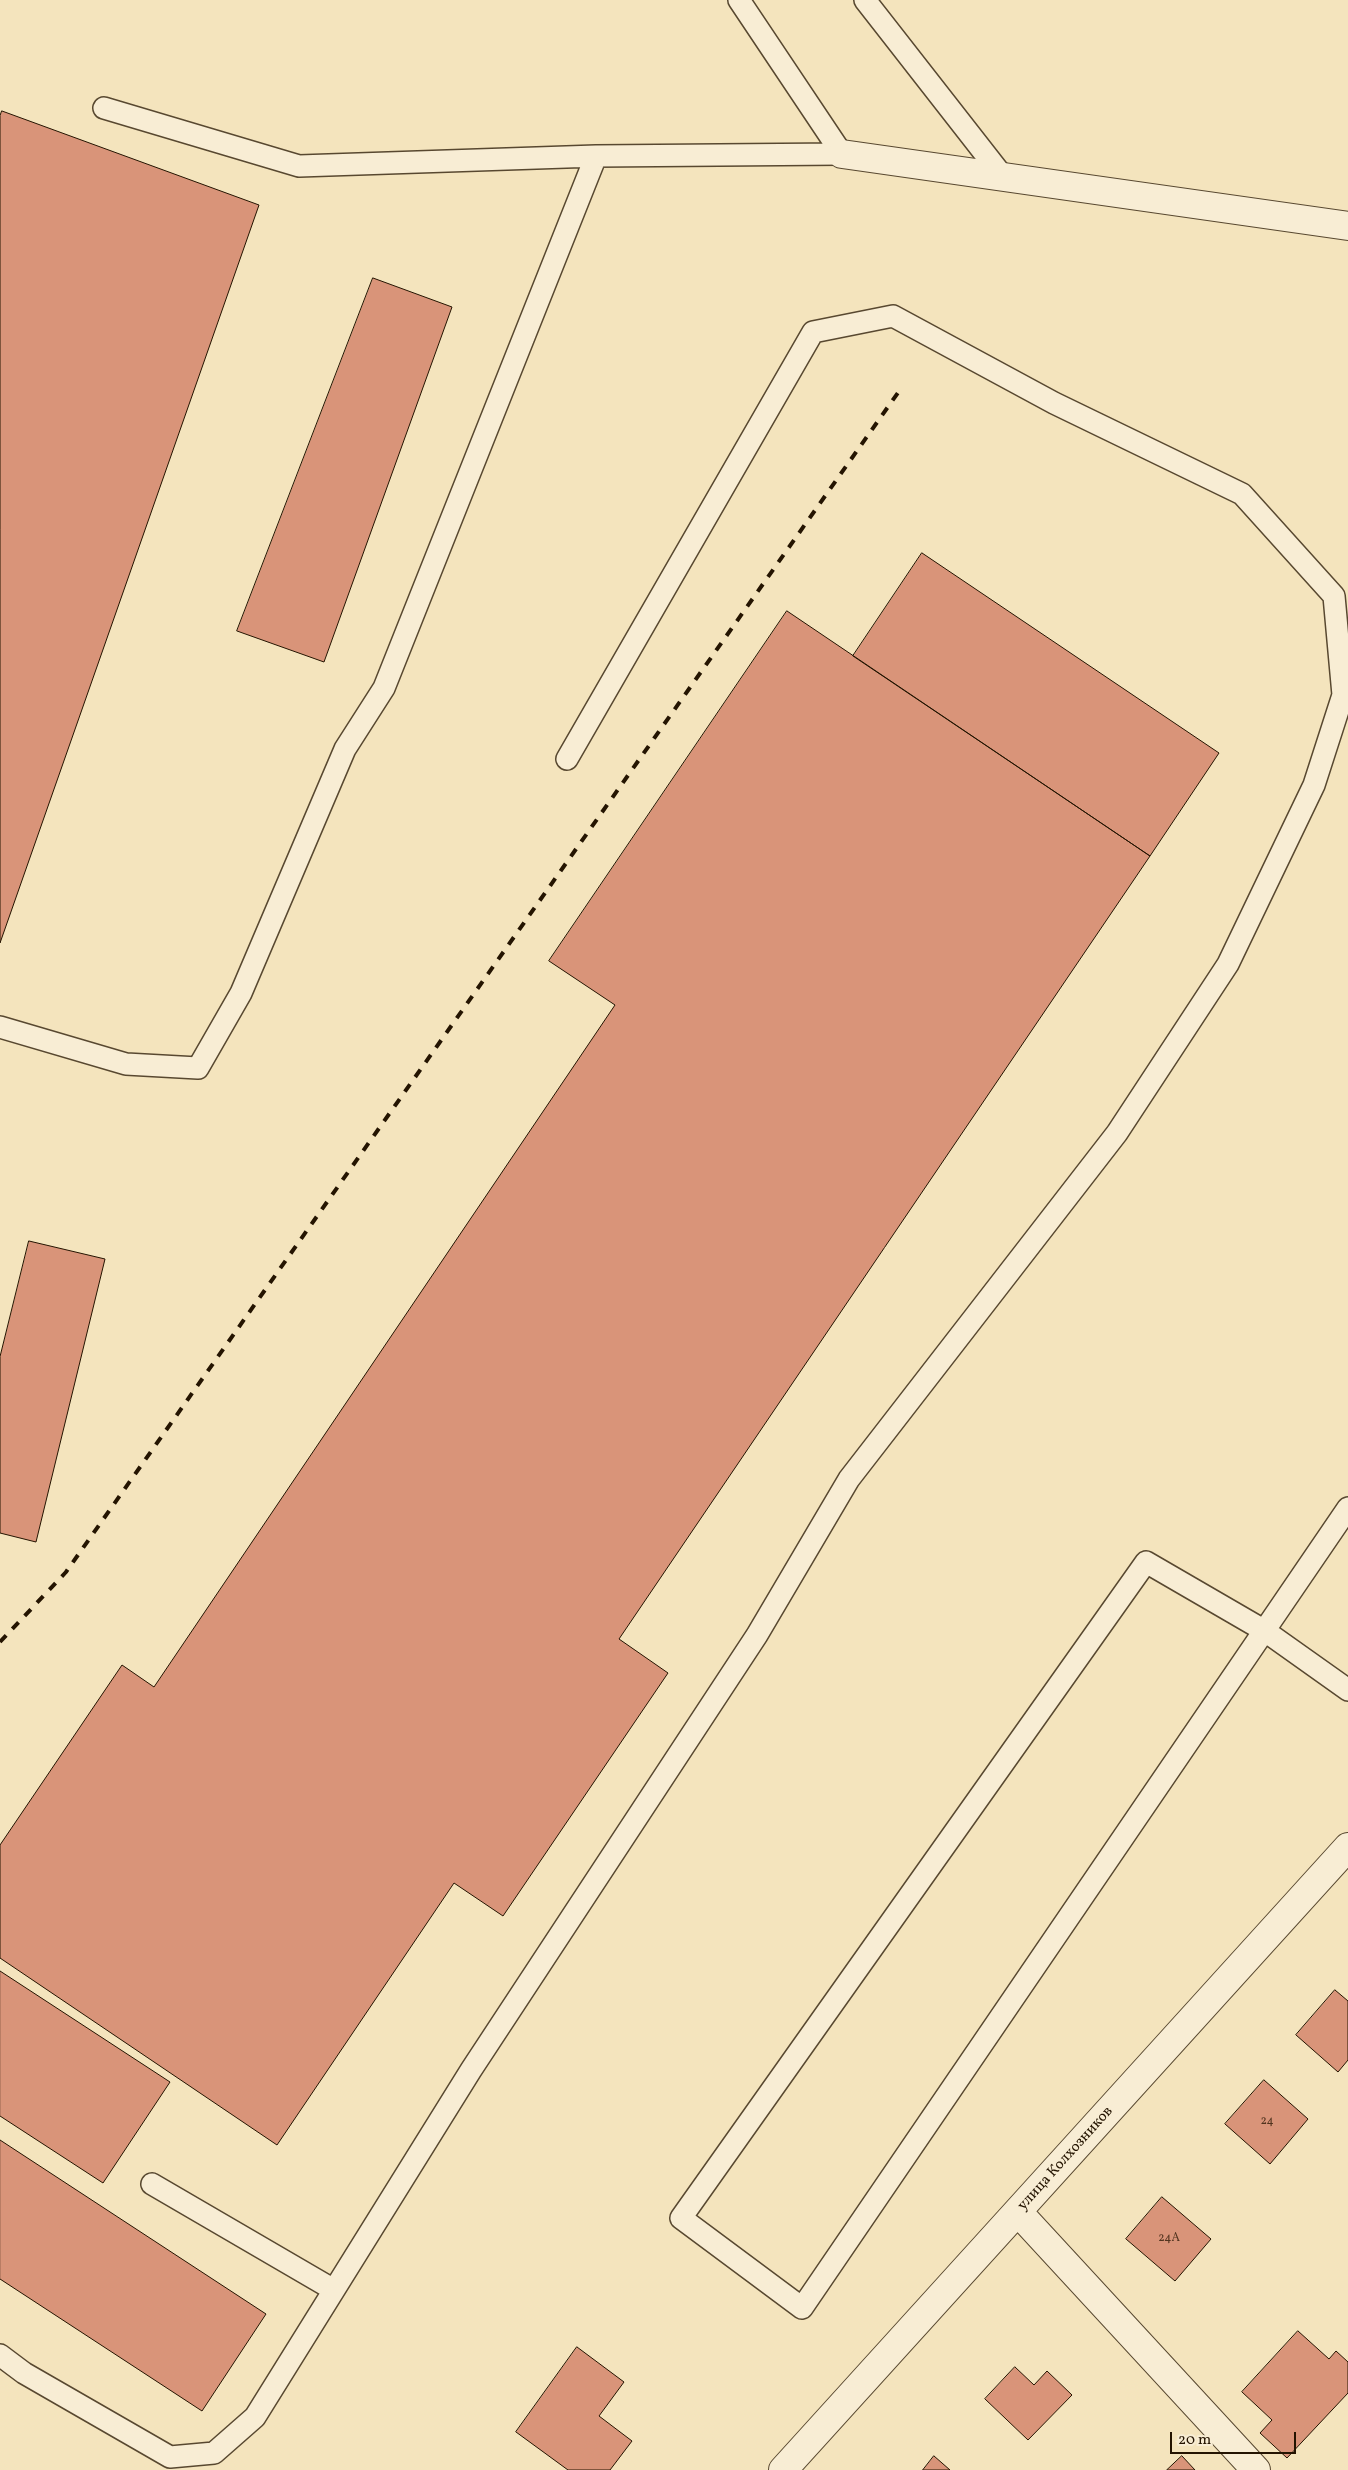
<!DOCTYPE html>
<html>
<head>
<meta charset="utf-8">
<style>
  body { margin:0 }
  #map { position:relative; width:1348px; height:2470px; overflow:hidden; background:#f4e4bd; font-family:Vollkorn,serif }
  canvas { display:block }
  .scale { position:absolute; left:1170px; top:2432px; width:126px; height:22px; box-sizing:border-box; border:2px solid #241401; border-top:0; padding-left:6px; font-size:15px; line-height:18px; white-space:nowrap; color:#241401; -webkit-text-stroke:4px #f8edd4; paint-order:stroke }
</style>
</head>
<body>
<div id="map">
<canvas width="1348" height="2470"></canvas>
<div class="scale">20 m</div>
</div>
<script>
const ctx = document.querySelector('canvas').getContext('2d');
ctx.lineJoin = 'round';
function paint(path, color) { ctx.fillStyle = color; ctx.fill(path, 'evenodd'); }
function stroke(path, color, width, dash) { ctx.strokeStyle = color; ctx.lineWidth = width; ctx.lineCap = dash ? 'butt' : 'round'; ctx.setLineDash(dash || []); ctx.stroke(path); }
function write(font, color, halo, rows, align = 'center') {
  ctx.font = font + ' Vollkorn,serif'; ctx.lineWidth = 4; ctx.setLineDash([]); ctx.textBaseline = 'middle'; ctx.strokeStyle = halo; ctx.fillStyle = color; for (const [text, x, y, turn = 0] of rows) {
    ctx.save(); ctx.translate(x, y); ctx.rotate((+turn || 0) * Math.PI / 180); ctx.textAlign = isNaN(turn) ? turn : align; if (halo) ctx.strokeText(text, 0, 0); ctx.fillText(text, 0, 0); ctx.restore();
  }
}
const building = new Path2D(`
  M2 111 259 205 0 943V116Z
  M373 278 452 307 324 662 237 631Z
  M922 553 1219 753 1150 856 853 656Z
  M787 611 1150 856 619 1639 668 1673 503 1916 454 1883 277 2145 0 1958V1845L122 1665 154 1687 615 1005 549 961Z
  M29 1241 105 1259 36 1542 0 1533V1357Z
  M0 1971 170 2082 103 2183 0 2116Z
  M1335 1990 1348 2001V2060L1338 2072 1296 2035Z
  M1264 2080 1308 2119 1270 2164 1225 2124Z
  M0 2140 266 2314 202 2411 0 2279Z
  M1162 2197 1211 2239 1175 2281 1126 2239Z
  M1298 2331 1329 2359 1336 2351 1348 2362V2393L1287 2458 1260 2433 1272 2420 1242 2392Z
  M577 2347 624 2382 599 2416 632 2441 610 2470H568L516 2432Z
  M1015 2367 1034 2385 1047 2371 1072 2395 1028 2440 985 2399Z
  M934 2456 950 2470H923Z
  M1182 2456 1195 2470H1167Z`);
paint(building, '#d99479');
stroke(building, '#241401', 1);
const service = new Path2D(`
  M739 0 842 154
  M865 0 1004 178
  M104 108 299 166 596 156 842 154
  M0 1027 126 1064 198 1068 241 993 345 749 384 688 596 156
  M1348 1508 802 2308 681 2218 1146 1562 1265 1631 1348 1690
  M152 2184 334 2290
  M0 2355 24 2373 170 2457 214 2453 255 2417 471 2070 757 1635 849 1479 1117 1133 1228 964 1314 785 1343 695 1334 596 1242 494 1054 403 893 316 813 332 567 759`);
const minor = new Path2D(`
  M842 154 1348 226
  M1018 2212 1256 2470
  M783 2470 1348 1847`);
stroke(service, '#584830', 24);
stroke(minor, '#584830', 30);
stroke(service, '#f8edd4', 21);
stroke(minor, '#f8edd4', 28);
stroke(new Path2D(`
  M0 1642 66 1572 902 387`), '#241401', 4, [9, 9]);
write('12px', '#51341f', null, [
  ["24",1267,2122],
  ["24А",1169,2239]
]);
write('15px', '#241401', '#f8edd4', [
  ["улица Колхозников",1066,2159,-48]
]);
</script>
</body>
</html>
